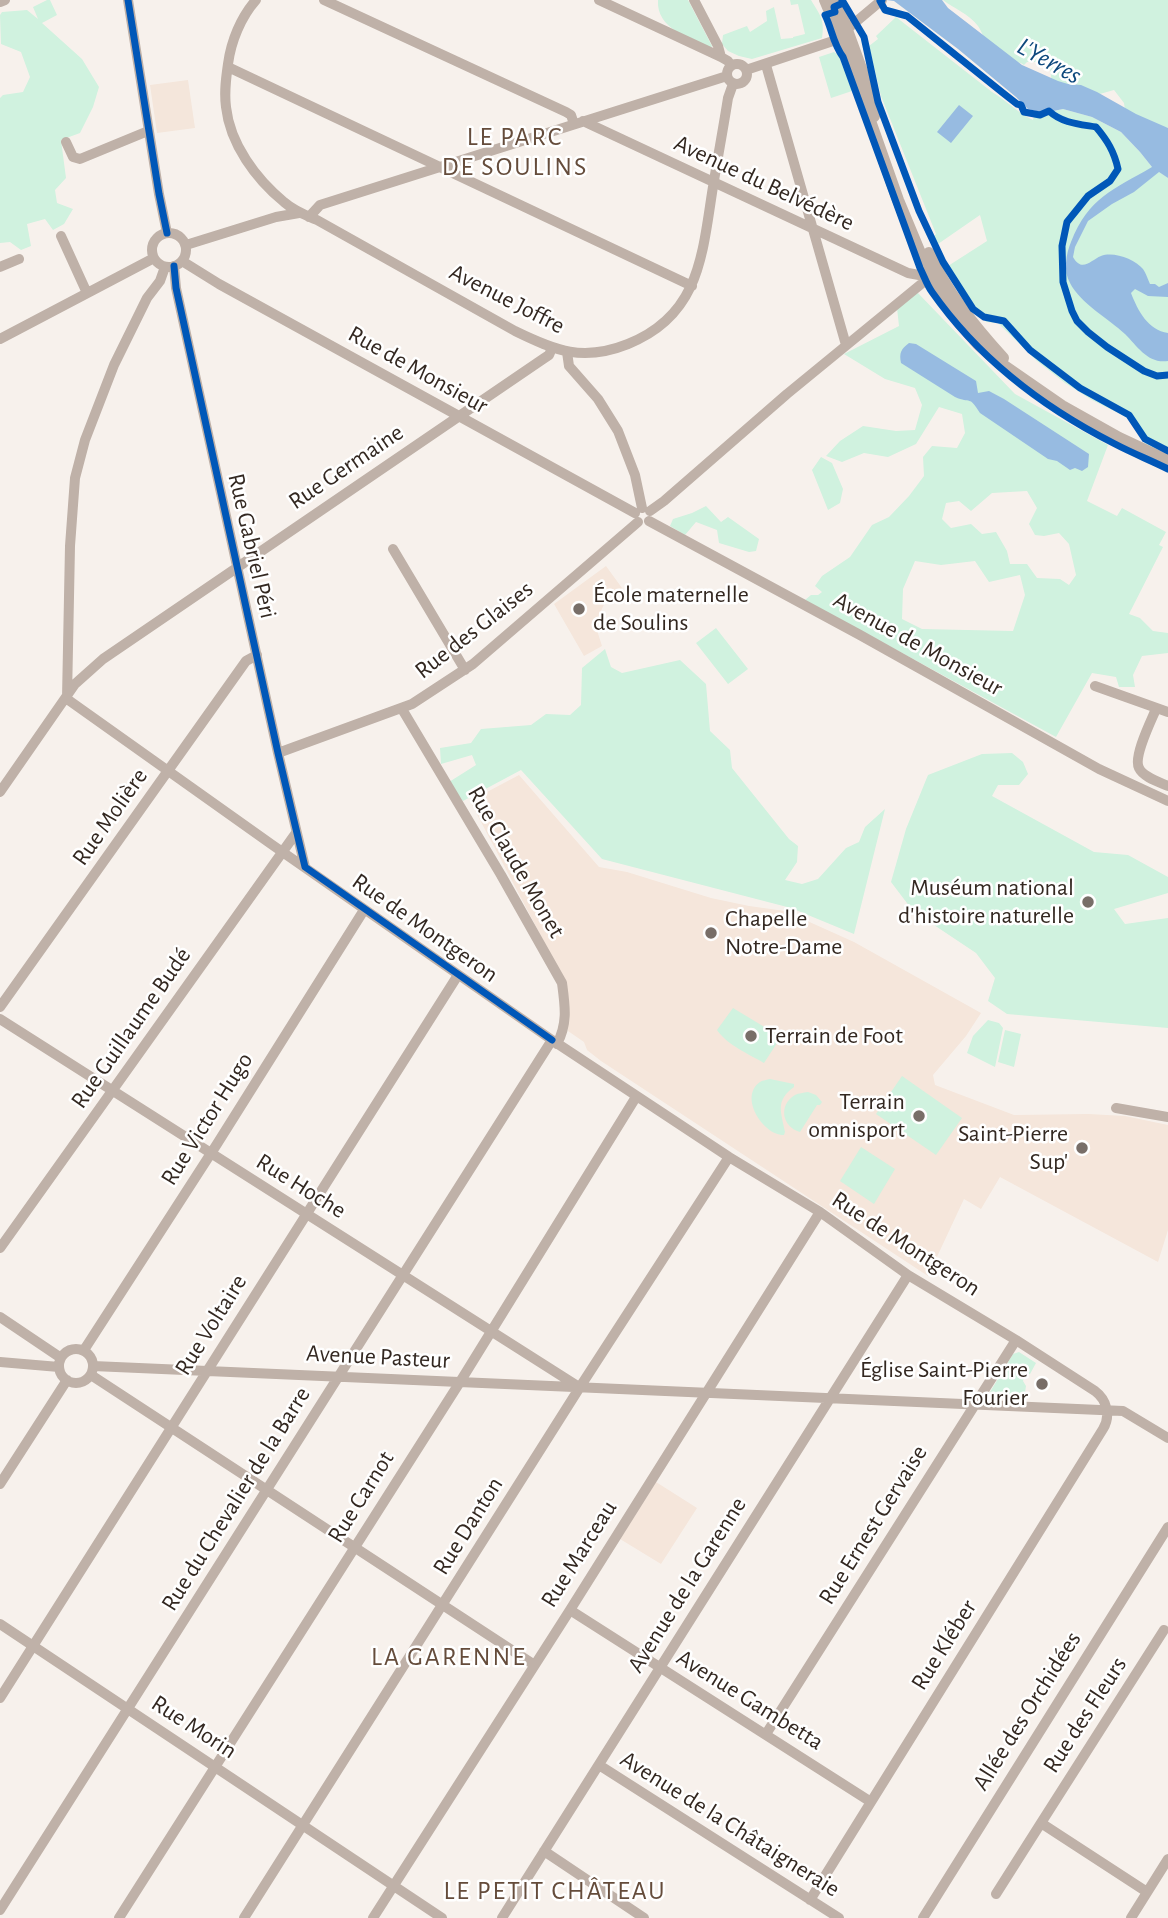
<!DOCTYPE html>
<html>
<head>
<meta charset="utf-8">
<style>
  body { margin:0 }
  canvas { display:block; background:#f7f1ec }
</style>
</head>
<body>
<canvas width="1168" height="1918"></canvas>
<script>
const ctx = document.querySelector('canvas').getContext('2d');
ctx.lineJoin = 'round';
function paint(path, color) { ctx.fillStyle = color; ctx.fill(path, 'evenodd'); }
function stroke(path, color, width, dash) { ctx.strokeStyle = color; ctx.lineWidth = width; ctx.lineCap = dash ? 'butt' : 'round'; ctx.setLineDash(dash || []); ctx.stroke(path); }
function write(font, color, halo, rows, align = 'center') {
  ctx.font = font + ' "Alegreya Sans",sans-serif'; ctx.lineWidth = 5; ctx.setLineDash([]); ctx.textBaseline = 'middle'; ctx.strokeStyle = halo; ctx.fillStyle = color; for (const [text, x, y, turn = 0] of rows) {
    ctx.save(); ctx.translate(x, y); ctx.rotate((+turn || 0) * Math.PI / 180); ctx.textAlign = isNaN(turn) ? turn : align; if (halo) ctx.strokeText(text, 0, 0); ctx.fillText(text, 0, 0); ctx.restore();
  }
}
paint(new Path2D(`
  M188 80 195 128 157 133 150 85Z`), '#f4e6db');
paint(new Path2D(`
  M606 566 622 588 607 598 595 624 602 646 584 656 554 604Z
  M519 775 599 867 627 872 711 898 749 906 785 911 854 942 981 1013 966 1036 933 1075 935 1085 1014 1115 1088 1114 1125 1116 1168 1125V1230L1158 1262 1000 1177 981 1209 964 1199 928 1276 601 1061 587 1050 584 1042 568 1031V1005L561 974 470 801Z
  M656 1482 697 1508 661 1564 620 1539Z`), '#f5e6db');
paint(new Path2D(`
  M47 0H50L57 15 42 23 82 59 99 87 93 107 80 133 61 140 66 178 55 190 57 203 73 209 64 224 53 230 45 219 27 224 31 246 21 250 10 242 0 243V98L3 95 23 92 30 77 21 52 1 44 0 15 2 12 27 10 38 19 33 7Z
  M658 0H688L712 46 711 48C690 38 656 29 658 0Z
  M790 0H811C820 15 825 20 822 38L752 59 739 56 728 51 722 44 723 35 747 26 750 32 767 21 766 11 774 7 781 39 793 38V37L805 34 798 4 791 5Z
  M943 0H1168V128L1126 117 1124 103 1114 90 1089 97 1052 83 1049 62H1027L1024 65C1017 60 1010 64 1003 62 988 56 986 38 978 26 969 14 953 8 943 0Z
  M896 17 992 92C1007 101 1018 113 1033 120L1034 116 1063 109 1092 117 1121 132 1140 152 1152 167 1168 178V454L1145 444 1132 420 1092 400 1065 383 1037 361 998 323 986 322 948 266 987 241 980 215 938 244 931 239 936 234 881 96 869 46 878 39 876 36Z
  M834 52 839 56 852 91 831 98 819 57Z
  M917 292 1015 394 1108 445 1087 501 1117 516 1122 508 1166 532 1159 545 1163 547 1129 614 1140 618 1153 631 1168 633V653L1142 656 1133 675 1135 687H1119L1116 677 1092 673 1056 737 805 600 811 595H818L822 592 815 586 822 576 850 557 872 525 889 517 909 496 924 476 923 457 932 446 957 448 965 433 962 414 939 407 916 444 888 457 864 453 842 462 826 456 840 441 863 426 896 431 915 430 922 405 915 388 885 379 844 354 899 326 897 308ZM1027 491 1037 508 1029 524 1035 535 1044 536 1059 533 1069 544 1076 575 1069 585 1060 579 1037 578 1027 564H1010L1007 551 996 532 982 534 971 524 951 528 942 519 946 503 959 501 971 511 992 493ZM915 561 941 565 975 561 989 582 1020 575 1025 595 1013 631 922 629 902 619 903 589Z
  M821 457 832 463 843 489 840 503 828 510 812 470Z
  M706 506 721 522 728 517 759 539 756 551 749 552 719 543 717 530 696 522 685 535 670 526 673 519 692 513Z
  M716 628 748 669 728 684 696 643Z
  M605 649 611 667 622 673 680 660 706 684 710 731 730 750 732 768 789 839 798 846 797 862 785 880 802 884 818 879 846 848 859 842 865 827 885 809 854 934 791 908 602 859 521 770 463 801 449 782 476 765 472 755 441 764 440 748 471 743 481 729 531 725 546 714 570 715 581 705 582 668Z
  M1012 753 1023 762 1028 774 1019 785H998L992 796 1094 852 1128 855 1168 877V893L1114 909 1125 924 1168 918V1028L1007 1014 988 1001 995 978 976 953 913 911 891 882 906 829 928 775 982 754Z
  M733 1008 781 1037 764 1063C749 1054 727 1045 717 1030Z
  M988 1020 999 1023 1003 1028 995 1067 967 1053 973 1036Z
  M1005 1030 1021 1034 1014 1067 998 1062Z
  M902 1076 962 1118 936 1155 876 1114Z
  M770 1079 794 1084V1087C775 1101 781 1111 785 1132L784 1135C764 1136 738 1097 760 1082 763 1080 767 1080 770 1079Z
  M808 1092 816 1095 822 1102 820 1105H817L800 1132C782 1127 778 1105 795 1095 799 1093 803 1093 808 1092Z
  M861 1147 895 1169 874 1204 840 1181Z
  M1019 1352 1036 1363 1030 1374 1025 1376 1023 1381 1026 1386 1024 1399 991 1398 990 1392 1013 1354Z`), '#d0f2df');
paint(new Path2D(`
  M886 0H942L948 8 1022 65 1058 81 1068 84 1081 85 1097 92 1136 114 1168 128V178L1159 172 1134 192 1112 204 1088 221 1075 247 1073 257C1082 273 1091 260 1101 256 1113 251 1135 259 1143 269 1146 273 1148 280 1150 284H1155L1159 287 1168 283V297L1148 296 1135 289 1131 293C1138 311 1148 330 1168 333V361C1148 364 1138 347 1125 334 1109 319 1080 303 1070 283 1063 271 1066 254 1071 242 1089 197 1113 190 1152 167L1140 152 1121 132 1092 117 1063 109 1044 113 1028 109 1016 97 958 49 894 1Z
  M959 105 973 116 951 143 937 132Z
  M909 343 916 344 976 381 978 393 989 391 1004 399 1089 454 1088 467 1082 471 1075 468 1070 470 1057 461 1048 459 980 413C969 395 971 404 955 397L901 363C899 353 901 349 909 343Z`), '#97bbe1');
stroke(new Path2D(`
  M128 0 159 194 167 233
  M256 0C241 17 231 41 228 64 226 78 224 92 226 107 230 144 256 179 284 202 294 211 305 215 317 220L515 331C556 351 583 362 628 344 698 316 702 258 712 193 717 161 723 130 728 98L733 84
  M324 0 566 112 571 115 574 124
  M599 0 721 57 728 61 731 66
  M694 0 718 46 721 57
  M0 2 5 0
  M727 74a10 10 0 1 1 20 0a10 10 0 1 1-20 0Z
  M766 65 846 345
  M228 67 692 286
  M746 70 833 41 882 0
  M583 121 908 273 930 277
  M66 142 73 157 80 159 148 131
  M309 217 320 205 727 76
  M152 250a17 17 0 1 1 34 0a17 17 0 1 1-34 0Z
  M61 236 87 293
  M186 245 276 217 299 213
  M182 261 219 284 635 513
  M174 266 176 288 278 753 305 867
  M0 267 19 259
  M0 339 154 258
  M567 352 569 366 598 399 618 431 635 475 642 508
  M650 511 664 501 787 394 931 276
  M649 521 860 635 1099 769 1168 801
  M393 549 465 670
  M1095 686 1168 712
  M67 698 70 546 75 478 85 440 114 365 147 298 160 281 165 267
  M67 699 271 844 552 1040 729 1157 820 1212 908 1275 1016 1340 1095 1391C1107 1400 1111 1416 1103 1429L810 1900
  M402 709 501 875 562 983C565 1006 568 1023 557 1044
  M1156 709C1151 721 1133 757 1139 768 1143 777 1159 782 1168 786
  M278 753 412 704 473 664 638 522
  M0 792 75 684 103 659 543 359 549 355 552 348
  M0 1007 246 661 257 655
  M0 1019 579 1387
  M1116 1108 1168 1117
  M0 1248 296 833
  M0 1317 61 1358
  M59 1366a17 17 0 1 1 34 0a17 17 0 1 1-34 0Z
  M84 1350 217 1144 364 910
  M0 1362 59 1367
  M93 1366 1123 1411 1168 1438
  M91 1375 533 1664
  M0 1484 67 1380
  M570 1610 871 1802
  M0 1624 442 1918
  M0 1698 458 975
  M766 1734 1016 1340
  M599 1765 839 1918
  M544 1851 644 1918
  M1147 1892 1041 1823 1164 1630
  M996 1894 1041 1823
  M0 1910 552 1040
  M119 1918 460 1382 636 1097
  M244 1918 580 1387 729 1157
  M373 1918 570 1610 820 1212
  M502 1918 908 1275
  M923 1918 1168 1527
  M1131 1918 1168 1859`), '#bfb1a8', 10);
stroke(new Path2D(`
  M825 0 840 36 898 200 930 277 958 321 978 344 997 361 1062 406 1119 438 1168 461
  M836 0 870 93 874 116
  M929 253C946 292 975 327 1003 358`), '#c0b2a8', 12);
stroke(new Path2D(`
  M128 0 159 194 167 233
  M842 0 864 37 878 102 919 211 943 262 973 309 984 317 1004 321 1030 350 1080 388 1129 415 1145 439 1168 451
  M882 0 880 1 885 10 907 16 1003 93 1017 104 1021 105 1024 112 1040 115 1049 111C1062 123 1078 124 1096 127 1107 140 1114 151 1118 169L1110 181 1088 196 1067 222 1062 246 1063 282 1072 311 1077 321 1088 332 1107 347 1144 371 1157 376 1168 375
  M843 3 834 7 835 12 825 15C832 29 833 44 843 57L920 268C924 276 927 285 932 292 979 359 1042 407 1115 444 1132 453 1150 460 1168 469
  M174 266 176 288 278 753 305 867 552 1040`), '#0057b8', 7);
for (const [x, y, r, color] of [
  [579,609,7,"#786e68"],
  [1088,902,7,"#786e68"],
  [711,933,7,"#786e68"],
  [751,1036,7,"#786e68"],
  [919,1116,7,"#786e68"],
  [1082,1148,7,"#786e68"],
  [1042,1384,7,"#786e68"]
]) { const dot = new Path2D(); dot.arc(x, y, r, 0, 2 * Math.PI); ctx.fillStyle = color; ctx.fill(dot); stroke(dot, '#fff', 2.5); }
write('24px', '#332821', '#fff', [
  ["Avenue du Belvédère",764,183,25],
  ["Avenue Joffre",507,299,27],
  ["Rue de Monsieur",418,370,29],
  ["Rue Germaine",346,467,-34],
  ["Rue Gabriel Péri",252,546,77],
  ["Rue des Glaises",474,630,-38],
  ["Avenue de Monsieur",918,644,29],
  ["Rue Molière",110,817,-55],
  ["Rue Claude Monet",516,862,60],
  ["Rue de Montgeron",425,928,35],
  ["Rue Guillaume Budé",131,1028,-55],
  ["Rue Victor Hugo",207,1119,-58],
  ["Rue Hoche",301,1186,32],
  ["Rue de Montgeron",906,1244,33],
  ["Rue Voltaire",211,1325,-58],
  ["Avenue Pasteur",378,1357,3],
  ["Rue Carnot",361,1497,-58],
  ["Rue du Chevalier de la Barre",236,1499,-58],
  ["Rue Ernest Gervaise",873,1525,-58],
  ["Rue Danton",468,1526,-58],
  ["Rue Marceau",579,1554,-58],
  ["Avenue de la Garenne",687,1585,-58],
  ["Rue Kléber",944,1645,-58],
  ["Avenue Gambetta",750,1700,32],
  ["Allée des Orchidées",1027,1711,-58],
  ["Rue des Fleurs",1085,1715,-57],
  ["Rue Morin",194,1727,33],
  ["Avenue de la Châtaigneraie",730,1824,32]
]);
write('24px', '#332821', '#fff', [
  ["École maternelle",593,595,"left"],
  ["de Soulins",593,623,"left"],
  ["Muséum national",1074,888],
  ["d'histoire naturelle",1074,916],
  ["Chapelle",725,919,"left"],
  ["Notre-Dame",725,947,"left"],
  ["Terrain de Foot",765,1036,"left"],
  ["Terrain",905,1102],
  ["omnisport",905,1130],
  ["Saint-Pierre",1068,1134],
  ["Sup'",1068,1162],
  ["Église Saint-Pierre",1028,1370],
  ["Fourier",1028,1398]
], 'right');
write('italic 26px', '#0e497d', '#fff', [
  ["L'Yerres",1049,61,29]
]);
ctx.letterSpacing = '2px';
write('26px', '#654c3b', '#fff', [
  ["LE PARC",515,137],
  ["DE SOULINS",515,167],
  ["LA GARENNE",449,1657],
  ["LE PETIT CHÂTEAU",555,1891]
]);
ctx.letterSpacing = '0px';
</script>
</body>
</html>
